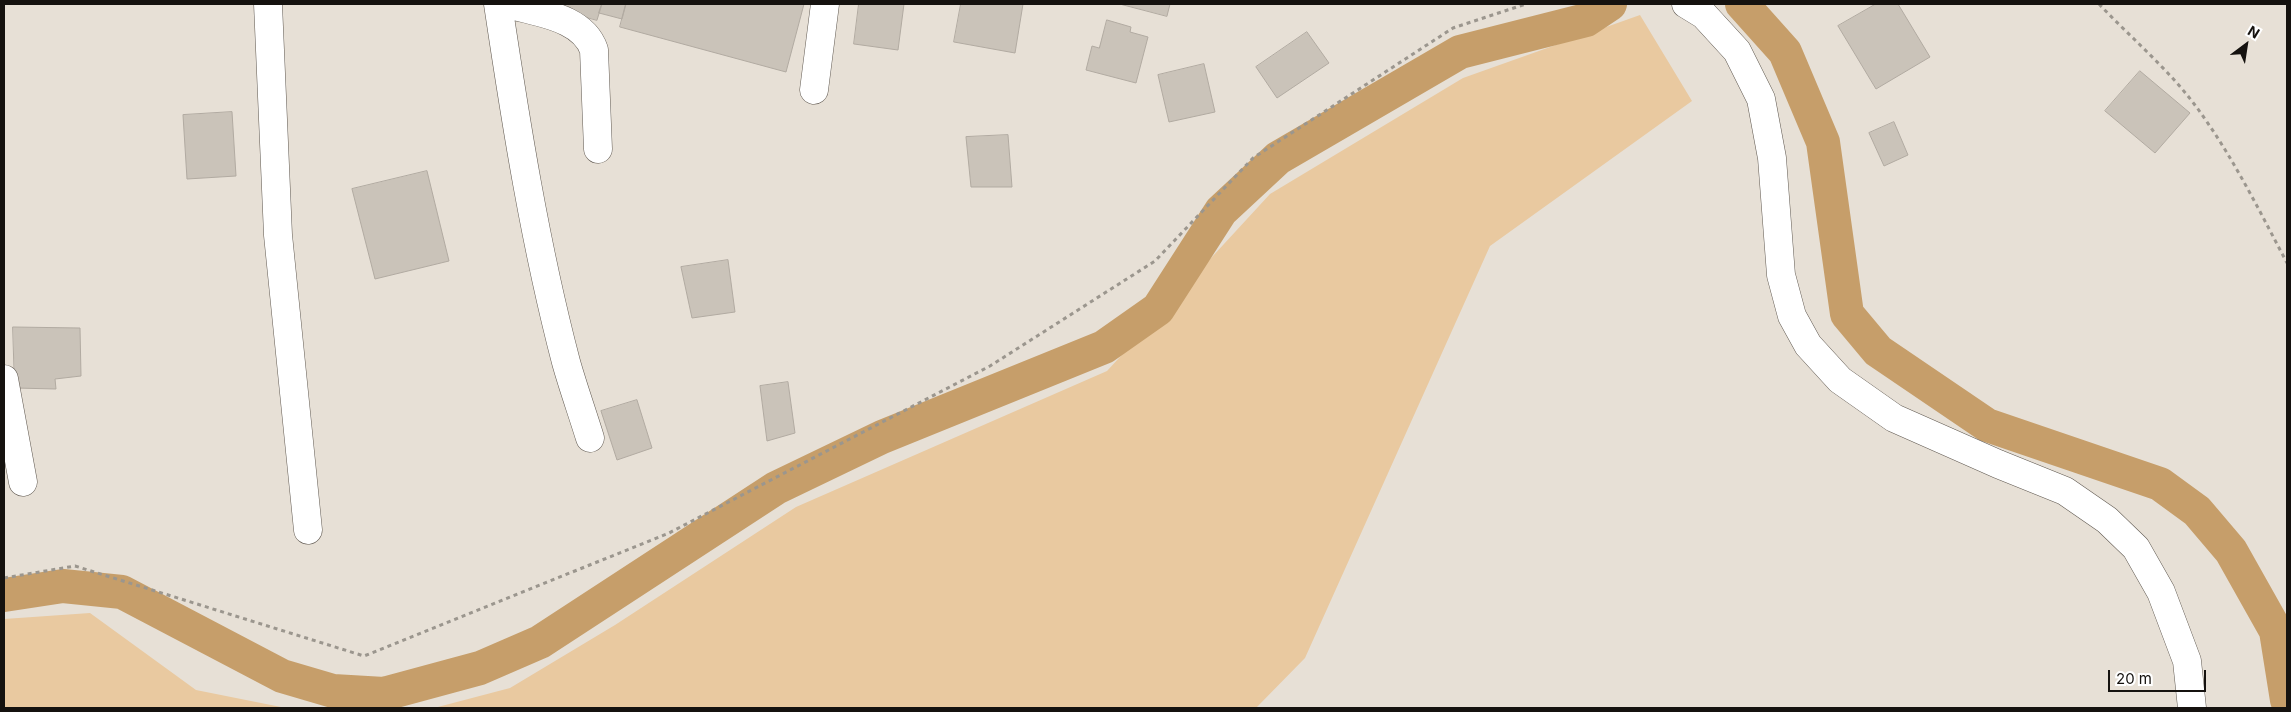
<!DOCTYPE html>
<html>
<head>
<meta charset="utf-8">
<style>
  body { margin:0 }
  #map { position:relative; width:2291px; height:712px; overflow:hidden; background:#e7e0d6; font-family:Inter,sans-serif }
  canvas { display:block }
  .frame { position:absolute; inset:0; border:5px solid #15120f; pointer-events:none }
  .north { position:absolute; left:2221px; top:20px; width:50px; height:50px; -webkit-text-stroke:4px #fff; paint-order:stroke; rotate:31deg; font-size:14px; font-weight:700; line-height:20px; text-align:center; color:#15120f }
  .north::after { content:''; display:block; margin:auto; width:18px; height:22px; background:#15120f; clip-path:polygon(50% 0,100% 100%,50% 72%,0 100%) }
  .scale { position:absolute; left:2108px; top:670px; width:98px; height:22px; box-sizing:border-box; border:2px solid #15120f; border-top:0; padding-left:6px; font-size:15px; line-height:18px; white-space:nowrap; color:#15120f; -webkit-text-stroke:4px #fff; paint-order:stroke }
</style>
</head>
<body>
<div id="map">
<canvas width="2291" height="712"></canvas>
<div class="frame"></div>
<div class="north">N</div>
<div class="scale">20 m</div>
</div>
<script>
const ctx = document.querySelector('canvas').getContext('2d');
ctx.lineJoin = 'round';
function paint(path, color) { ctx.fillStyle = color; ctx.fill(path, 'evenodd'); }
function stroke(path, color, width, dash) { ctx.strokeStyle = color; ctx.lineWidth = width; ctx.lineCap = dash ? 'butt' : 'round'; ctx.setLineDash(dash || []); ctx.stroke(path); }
paint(new Path2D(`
  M1640 15 1692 101 1490 246 1305 658 1256 708H434L510 688 615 625 796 507 1107 371 1270 194 1463 78Z
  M90 613 196 690 286 708H4V619Z`), '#e9c9a0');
stroke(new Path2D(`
  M1742 4 1785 52 1823 142 1847 314 1878 351 1987 425 2160 484 2197 511 2231 551 2276 631 2287 700
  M4 595 63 586 122 592 282 676 333 691 384 694 480 668 540 642 776 488 882 437 1104 347 1158 309 1221 211 1278 158 1460 52 1586 20 1610 4`), '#c69e6a', 34);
const building = new Path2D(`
  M538 4H602L597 20Z
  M602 4H626L622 19 599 13Z
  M626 4H804L786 72 620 27Z
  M859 4H904L898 50 854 44Z
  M961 4H1023L1015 53 954 42Z
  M1120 4H1170L1167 16Z
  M1876 4H1898L1930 57 1876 89 1838 26Z
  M1107 20 1131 27 1130 32 1148 37 1136 83 1086 70 1092 46 1099 48Z
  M1307 32 1329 63 1277 98 1256 67Z
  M1204 64 1215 112 1169 122 1158 75Z
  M2140 71 2190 113 2155 153 2105 111Z
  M232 112 236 176 187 179 183 115Z
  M1894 122 1908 155 1884 166 1869 133Z
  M1008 135 1012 187H971L966 137Z
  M427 171 449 261 375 279 352 189Z
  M728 260 735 312 692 318 681 267Z
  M13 327 80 328 81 376 55 379 56 389 15 388Z
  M788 382 795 433 767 441 760 386Z
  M637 400 652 448 617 460 601 411Z`);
paint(building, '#cac3b9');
stroke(building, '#b1aaa1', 1);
const street = new Path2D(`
  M268 4 278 235 308 530
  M498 4C516 124 535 244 566 362 573 387 582 412 590 438
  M508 4C538 13 583 17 594 50L598 149
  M814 90 825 4
  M4 379 23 482`);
const secondary = new Path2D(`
  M1686 4 1704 15 1737 51 1761 99 1772 158 1781 275 1792 316 1808 345 1840 380 1894 418 1998 464 2065 491 2107 520 2136 548 2161 592 2187 661 2192 708`);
stroke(street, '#605951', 29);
stroke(secondary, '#605951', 29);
stroke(new Path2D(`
  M2099 4C2132 39 2172 72 2200 112 2234 159 2260 212 2287 263
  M4 578 75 566 364 656 669 533 990 366 1155 261 1253 158 1453 28 1526 4`), '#9b968e', 3, [4, 4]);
stroke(street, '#fff', 28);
stroke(secondary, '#fff', 28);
</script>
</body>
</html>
